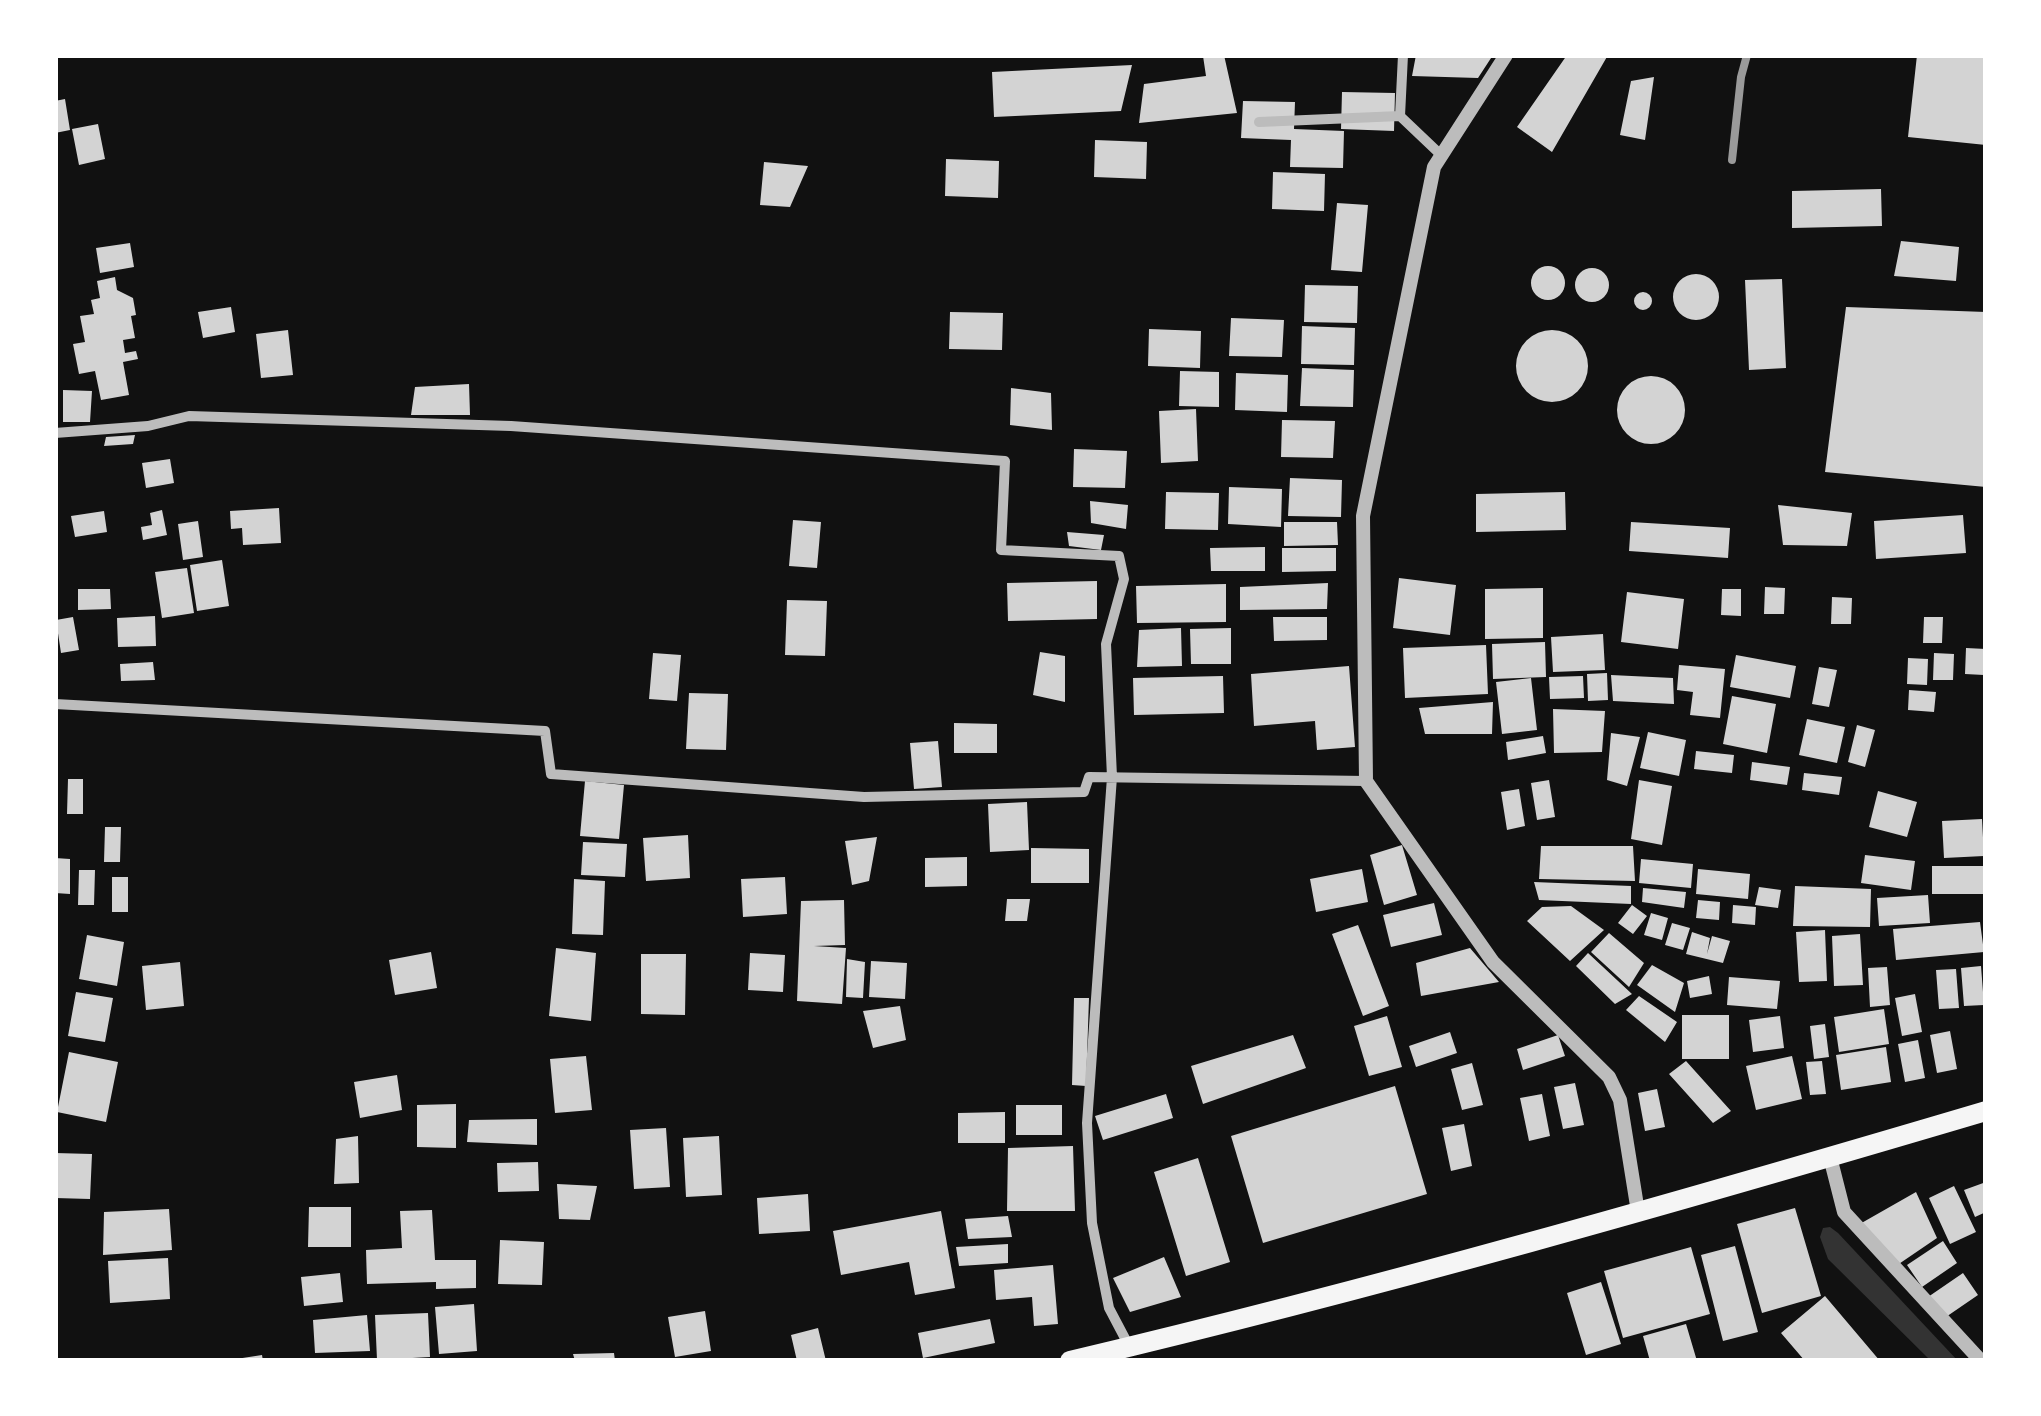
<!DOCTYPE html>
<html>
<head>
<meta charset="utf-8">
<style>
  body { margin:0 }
  #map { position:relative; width:2041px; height:1416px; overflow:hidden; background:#111; font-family:"Roboto Serif",serif }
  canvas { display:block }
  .frame { position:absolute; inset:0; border:58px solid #fff; pointer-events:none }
</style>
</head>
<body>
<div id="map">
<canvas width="2041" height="1416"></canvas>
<div class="frame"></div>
</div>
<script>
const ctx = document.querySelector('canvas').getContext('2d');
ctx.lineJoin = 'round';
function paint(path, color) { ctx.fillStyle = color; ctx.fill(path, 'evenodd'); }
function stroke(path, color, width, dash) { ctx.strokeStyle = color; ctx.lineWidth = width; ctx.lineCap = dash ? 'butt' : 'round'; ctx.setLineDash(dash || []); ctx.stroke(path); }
paint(new Path2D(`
  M1830 1227 1838 1233 1958 1361H1931L1828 1259 1820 1237 1823 1228Z`), '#333');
paint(new Path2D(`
  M1224 55 1237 113 1139 123 1144 84 1206 76 1203 56Z
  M1416 55H1493L1478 78 1412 76Z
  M1567 55H1608L1552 152 1517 127Z
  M1917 55H1986V145L1908 137Z
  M1132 65 1121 111 994 117 992 72Z
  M1654 77 1645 140 1620 135 1631 81Z
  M1342 92 1395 93 1394 131 1341 129Z
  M65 99 70 130 55 133V101Z
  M1243 101 1295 102 1294 129 1344 131 1343 168 1290 167 1291 140 1241 138Z
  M98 124 105 159 79 165 72 129Z
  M1095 140 1147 142 1146 179 1094 177Z
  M946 159 999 161 998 198 945 196Z
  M764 162 808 166 790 207 760 205Z
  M1273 172 1325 174 1324 211 1272 209Z
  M1881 189 1882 226 1792 228V191Z
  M1337 203 1368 205 1362 272 1331 270Z
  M1901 241 1959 247 1956 281 1894 276Z
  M130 243 134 267 100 273 96 248Z
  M1531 283a17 17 0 1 1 34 0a17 17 0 1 1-34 0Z
  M1575 285a17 17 0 1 1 34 0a17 17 0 1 1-34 0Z
  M1673 297a23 23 0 1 1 46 0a23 23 0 1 1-46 0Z
  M115 277 117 290 133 298 136 315 131 316 135 338 123 340 125 353 136 351 138 359 123 362 129 395 101 400 95 371 79 374 73 344 85 342 80 316 94 314 91 300 100 298 97 281Z
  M1782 279 1786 368 1749 370 1745 280Z
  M1305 285 1358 286 1357 323 1304 322Z
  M1634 301a9 9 0 1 1 18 0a9 9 0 1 1-18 0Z
  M231 307 235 332 203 338 198 312Z
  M1846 307 1986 312V487L1825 472Z
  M950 312 1003 313 1002 350 949 349Z
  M1231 318 1284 320 1282 357 1229 356Z
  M1302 326 1355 328 1354 365 1301 364Z
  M1149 329 1201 331 1200 368 1148 366Z
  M1516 366a36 36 0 1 1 72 0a36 36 0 1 1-72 0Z
  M288 330 293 375 261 378 256 334Z
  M1302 368 1354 370 1353 407 1300 406Z
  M1180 371 1219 372V407L1179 406Z
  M1236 373 1288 375 1287 412 1235 410Z
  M1617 410a34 34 0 1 1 68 0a34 34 0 1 1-68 0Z
  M469 384 470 415H411L415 387Z
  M1011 388 1051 393 1052 430 1010 425Z
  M63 390 92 391 90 422H63Z
  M1196 409 1198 461 1161 463 1159 411Z
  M1282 420 1335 421 1333 458 1281 457Z
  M135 435 133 444 104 446 106 437Z
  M1074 449 1127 451 1125 488 1073 487Z
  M170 459 174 483 146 488 142 463Z
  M1290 478 1342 480 1341 517 1288 516Z
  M1229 487 1282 489 1281 527 1228 524Z
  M1166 492 1219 493 1218 530 1165 529Z
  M1565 492 1566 530 1476 532V494Z
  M1090 501 1128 505 1126 529 1091 523Z
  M1778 505 1852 513 1847 546 1783 545Z
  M279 508 281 543 243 545 242 528 231 529 230 511Z
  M162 510 167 535 143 540 141 527 152 525 150 513Z
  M104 511 107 532 75 537 71 516Z
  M1963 515 1966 553 1876 559 1874 521Z
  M793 520 821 522 817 568 789 566Z
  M198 521 203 557 183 560 178 524Z
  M1284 522H1337L1338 545 1284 546Z
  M1631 522 1730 528 1728 558 1629 551Z
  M1067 532 1104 535 1101 550 1069 546Z
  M1265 547V571H1211L1210 548Z
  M1282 548H1336V571L1282 572Z
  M222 560 229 606 197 611 190 565Z
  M187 568 194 613 162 618 155 572Z
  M1399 578 1456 585 1450 635 1393 628Z
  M1097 581V619L1008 621 1007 583Z
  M1328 583 1327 609 1240 610V587Z
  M1226 584V622L1137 623 1136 586Z
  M1765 587 1785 588 1784 614H1764Z
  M1543 588V638L1485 639V589Z
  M78 589H110L111 609 78 610Z
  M1722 589H1741V616L1721 615Z
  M1627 592 1684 599 1678 649 1621 642Z
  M1832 597 1852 598 1851 624H1831Z
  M787 600 827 601 825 656 785 655Z
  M155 616 156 646 118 647 117 618Z
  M73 617 79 650 61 653 56 620Z
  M1273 617H1327V640L1274 641Z
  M1924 617H1943L1942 643H1923Z
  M1181 628 1182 666 1137 667 1139 630Z
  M1231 628V664H1191L1190 629Z
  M1603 634 1605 670 1553 672 1551 637Z
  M1545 642 1546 677 1493 679 1492 644Z
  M1486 645 1488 694 1405 698 1403 648Z
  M1966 648 1986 649 1984 675 1965 674Z
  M1040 652 1065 656V702L1033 695Z
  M653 653 681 655 677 701 649 699Z
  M1934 653 1954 654 1953 680H1933Z
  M1736 655 1796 666 1790 698 1730 687Z
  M1908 658 1928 659 1927 685 1907 684Z
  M153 662 155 680 121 681 120 664Z
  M1679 665 1725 669 1720 718 1690 715 1693 692 1677 690Z
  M1349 666 1355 747 1317 750 1315 721 1254 726 1251 674Z
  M1819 667 1837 670 1829 707 1812 704Z
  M1607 673 1608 700 1588 701 1587 674Z
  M1611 675 1673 678 1674 704 1613 701Z
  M1223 676 1224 713 1134 715 1133 678Z
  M1583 676 1584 698 1550 699 1549 677Z
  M1531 678 1537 730 1502 734 1496 682Z
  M1909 690 1936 692 1934 712 1908 710Z
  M689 693 728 694 726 750 686 749Z
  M1732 696 1776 704 1767 753 1723 744Z
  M1493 702 1492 734H1425L1419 708Z
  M1553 709 1605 711 1602 752 1554 753Z
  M1807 719 1845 727 1837 763 1799 755Z
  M954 723 997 724V753H954Z
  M1857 725 1875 730 1865 767 1848 762Z
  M1648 732 1686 740 1679 776 1640 768Z
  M1611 733 1640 737 1627 786 1607 780Z
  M1543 736 1546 753 1508 760 1506 742Z
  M938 741 942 787 914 789 910 743Z
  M1696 751 1734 755 1732 773 1694 769Z
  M1752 762 1790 767 1787 785 1750 780Z
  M1804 773 1842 777 1839 795 1802 790Z
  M68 779H83V814H67Z
  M1549 780 1555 817 1537 820 1531 783Z
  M1639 780 1672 786 1662 845 1631 839Z
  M585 781 624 785 619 839 580 836Z
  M1519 789 1525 826 1507 830 1501 792Z
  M1878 791 1917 802 1907 837 1869 827Z
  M1027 802 1029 850 990 852 988 804Z
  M1982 819 1984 856 1944 858 1942 821Z
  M105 827H121L120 862H104Z
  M688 835 690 878 646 881 643 838Z
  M877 837 869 881 852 885 845 841Z
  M583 842 627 844 625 877 581 875Z
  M1402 845 1417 895 1384 905 1370 855Z
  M1541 846H1633L1635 881 1539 879Z
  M1031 848 1089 849V883H1031Z
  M1865 855 1915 861 1911 890 1861 883Z
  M967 857V886L925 887V858Z
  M55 858 70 859V894L55 893Z
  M1641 859 1693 864 1691 888 1639 883Z
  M1932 866H1983V894H1932Z
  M1362 869 1368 902 1316 912 1310 879Z
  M1698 869 1750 874 1748 899 1696 894Z
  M79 870H95L94 905H78Z
  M112 877H128V912H112Z
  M785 877 787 914 743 917 741 879Z
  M574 879 605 881 603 935 572 934Z
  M1534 882 1631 886V904L1539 900Z
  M1795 886 1871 889 1870 927 1793 926Z
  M1759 887 1781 890 1778 908 1755 905Z
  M1643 888 1686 892 1684 908 1642 902Z
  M1928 895 1930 923 1879 926 1877 898Z
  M1007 899H1030L1027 921H1005Z
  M844 900 845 945 814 946 846 948 842 1004 797 1001 801 901Z
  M1698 900 1720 902 1719 920 1696 918Z
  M1434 903 1442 935 1391 947 1383 915Z
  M1632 905 1647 916 1633 934 1618 923Z
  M1733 905 1756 907 1755 925 1732 923Z
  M1571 906 1604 930 1570 961 1527 921 1542 907Z
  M1651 913 1668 918 1662 940 1644 935Z
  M1980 922 1984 952 1896 960 1893 929Z
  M1672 923 1690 928 1683 950 1665 945Z
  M1358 925 1389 1006 1363 1016 1332 934Z
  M1825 930 1827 981 1799 982 1796 932Z
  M1692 932 1710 938 1707 954 1712 936 1730 941 1723 963 1686 954Z
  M1609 933 1644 963 1629 987 1591 952Z
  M1860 934 1863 985 1834 986 1832 936Z
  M87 935 124 942 117 986 79 979Z
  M556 948 596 953 591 1021 549 1016Z
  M1470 948 1499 982 1421 996 1416 963Z
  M431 952 437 988 395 995 389 960Z
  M750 953 785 955 783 992 748 990Z
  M1588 953 1632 994 1615 1004 1576 966Z
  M641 954H686L685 1015 641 1014Z
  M847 959 865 962 863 998 846 997Z
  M871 961 907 963 905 999 869 997Z
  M180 962 184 1006 146 1010 142 966Z
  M1652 965 1684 983 1675 1012 1637 985Z
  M1981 966 1984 1005 1964 1006 1961 968Z
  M1887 967 1890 1005 1870 1007 1868 968Z
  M1956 969 1959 1008 1939 1009 1936 970Z
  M1709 976 1712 994 1690 998 1687 981Z
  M1729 977 1780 981 1777 1009 1727 1005Z
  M76 992 113 998 105 1042 68 1036Z
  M1915 994 1922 1032 1902 1036 1895 998Z
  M1639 996 1677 1022 1665 1042 1626 1010Z
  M1074 998H1089L1086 1086 1072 1085Z
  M900 1006 906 1040 873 1048 863 1011Z
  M1884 1009 1889 1044 1839 1052 1834 1017Z
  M1682 1015H1729V1059H1682Z
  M1387 1016 1402 1067 1369 1076 1354 1026Z
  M1780 1016 1784 1048 1753 1052 1749 1020Z
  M1825 1024 1829 1057 1814 1059 1810 1026Z
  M1950 1031 1957 1069 1937 1073 1930 1035Z
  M1450 1032 1457 1053 1416 1067 1409 1046Z
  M1293 1035 1306 1068 1203 1104 1191 1066Z
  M1558 1035 1565 1056 1523 1070 1517 1049Z
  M1918 1040 1925 1078 1905 1082 1898 1044Z
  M1886 1047 1891 1082 1841 1090 1836 1055Z
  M69 1052 118 1062 106 1122 57 1112Z
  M586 1056 592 1110 555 1113 550 1059Z
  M1792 1056 1802 1099 1756 1110 1746 1066Z
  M1686 1061 1731 1111 1713 1123 1669 1074Z
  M1822 1061 1826 1094 1810 1095 1806 1062Z
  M1472 1063 1483 1105 1462 1110 1451 1069Z
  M397 1075 402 1110 360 1118 354 1082Z
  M1575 1083 1584 1125 1563 1129 1554 1087Z
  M1395 1086 1427 1194 1263 1243 1231 1136Z
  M1657 1089 1665 1127 1645 1131 1638 1093Z
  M1166 1094 1173 1118 1103 1140 1095 1116Z
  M1542 1094 1550 1136 1529 1141 1520 1098Z
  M456 1104V1148L417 1147V1105Z
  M1016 1105H1062V1135H1016Z
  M1005 1112V1143H958V1113Z
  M537 1119V1145L467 1142 469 1120Z
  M1464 1124 1472 1166 1451 1171 1442 1128Z
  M666 1128 670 1187 634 1189 630 1130Z
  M358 1136 359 1183 334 1184 336 1139Z
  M719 1136 722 1195 686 1197 683 1138Z
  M1073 1146 1075 1211H1007L1008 1148Z
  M55 1153 92 1154 90 1199 55 1198Z
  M1198 1158 1230 1262 1186 1276 1154 1172Z
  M538 1162 539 1191 498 1192 497 1163Z
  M1986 1182V1212L1975 1217 1964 1190Z
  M557 1184 597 1186 590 1220 559 1219Z
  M1954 1186 1976 1232 1950 1244 1929 1198Z
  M1916 1192 1937 1238 1890 1270 1851 1229Z
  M808 1194 810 1231 759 1234 757 1198Z
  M309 1207H351V1247H308Z
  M1795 1208 1821 1296 1762 1313 1737 1224Z
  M169 1209 172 1250 103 1255 104 1212Z
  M432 1210 435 1260H476V1288L436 1289V1282L367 1284 366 1250 402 1248 400 1211Z
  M941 1211 955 1288 915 1295 909 1262 841 1275 833 1231Z
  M1008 1216 1012 1237 968 1239 965 1219Z
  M500 1240 544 1242 542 1285 498 1284Z
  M1943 1241 1957 1263 1922 1287 1907 1265Z
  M1008 1244V1263L959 1266 956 1247Z
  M1735 1246 1758 1332 1723 1341 1701 1255Z
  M1691 1247 1710 1314 1623 1338 1604 1271Z
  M1164 1257 1181 1297 1130 1312 1113 1278Z
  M168 1258 170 1299 110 1303 108 1261Z
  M1053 1265 1058 1324 1034 1326 1032 1297 996 1300 994 1270Z
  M340 1273 343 1302 304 1306 301 1277Z
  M1963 1273 1978 1295 1943 1319 1928 1297Z
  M1601 1282 1621 1344 1586 1355 1567 1293Z
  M1825 1296 1880 1361H1805L1781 1333Z
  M474 1304 477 1351 439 1354 435 1307Z
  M705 1311 711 1351 675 1357 668 1317Z
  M428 1313 430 1357 377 1360 375 1315Z
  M367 1315 370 1351 315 1353 313 1320Z
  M990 1319 995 1343 923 1358 918 1333Z
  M1686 1324 1697 1361H1650L1643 1336Z
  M818 1328 826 1361H797L791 1335Z
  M614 1353 615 1361H575L573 1354Z
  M262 1355 263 1361H236V1359Z`), '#d3d3d3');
stroke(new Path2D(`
  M1400 116 1441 155
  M1259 122 1400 116 1403 55
  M55 433 148 426 189 416 511 426 1005 461 1001 550 1119 556 1124 579 1106 644 1112 777 1087 1123 1092 1223 1109 1308 1129 1346
  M55 704 545 731 551 774 864 797 1084 792 1089 777 1366 781`), '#bcbcbc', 10);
stroke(new Path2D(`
  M1506 55 1434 167 1363 516 1366 781 1493 962 1609 1077 1620 1100 1638 1212
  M1830 1157 1844 1212 1981 1361`), '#bcbcbc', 14);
stroke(new Path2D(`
  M1070 1361C1378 1288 1682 1201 1986 1111`), '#f5f5f5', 20);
stroke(new Path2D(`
  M1732 160 1741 77 1747 55`), '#9a9a9a', 8);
</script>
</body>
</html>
